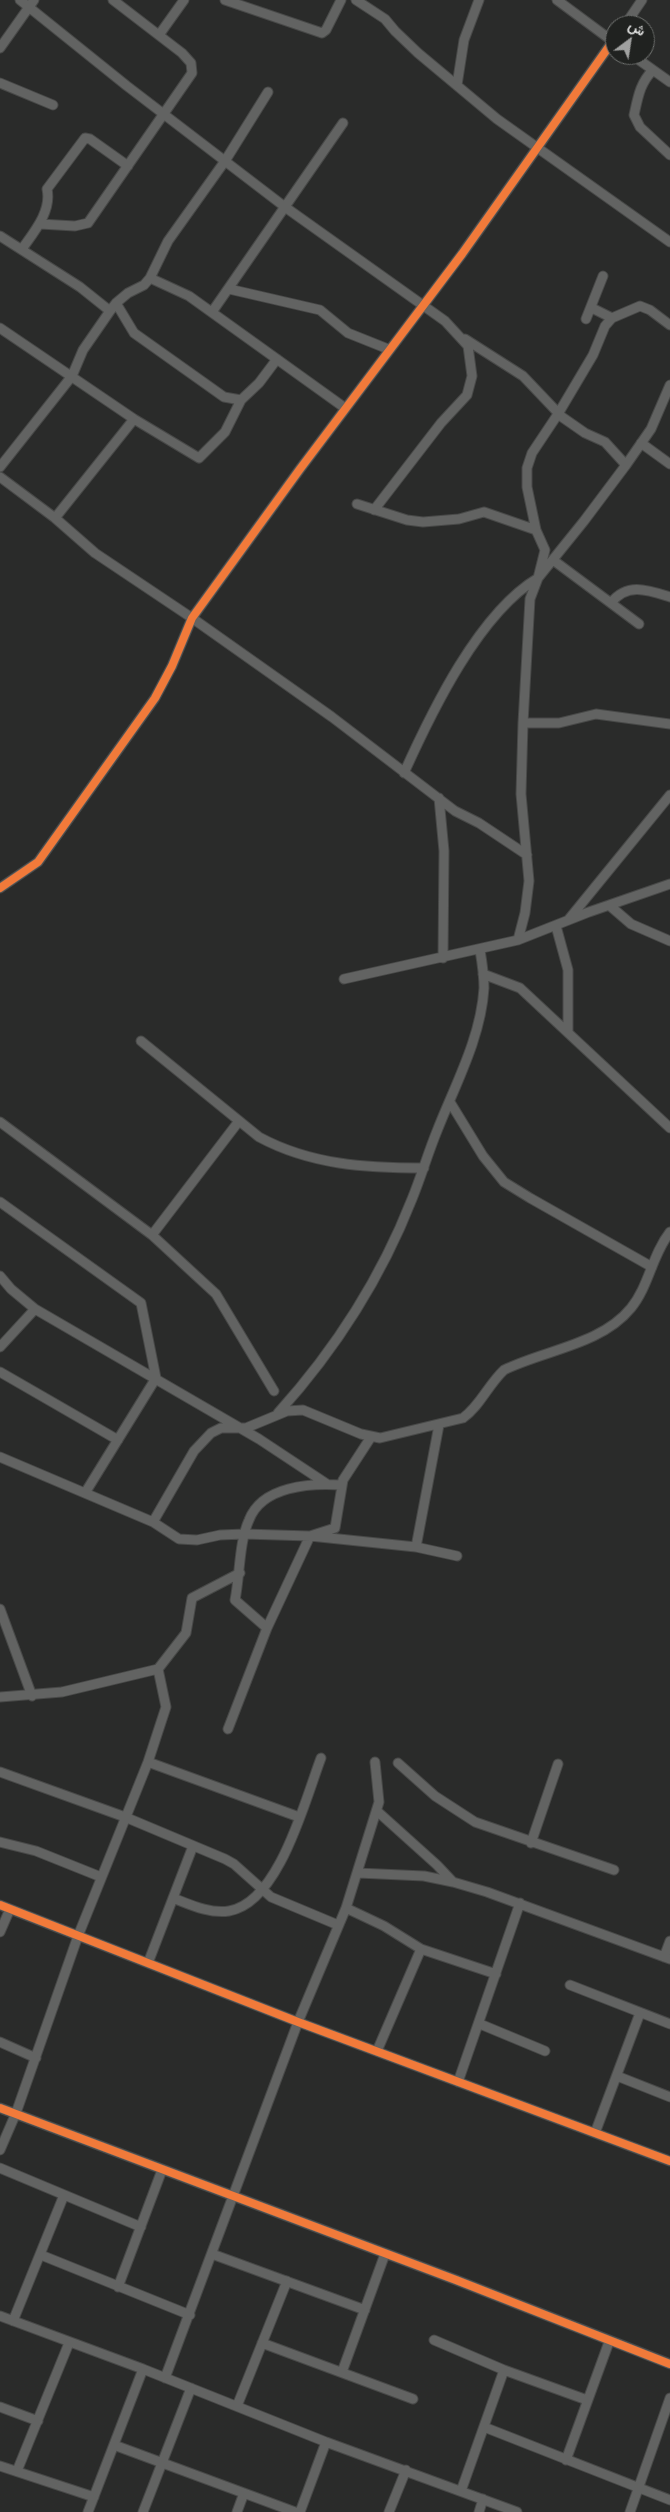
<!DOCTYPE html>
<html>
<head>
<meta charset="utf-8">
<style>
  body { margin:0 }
  #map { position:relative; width:670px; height:2512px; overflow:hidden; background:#2a2b2a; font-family:Ubuntu,Vazirmatn,sans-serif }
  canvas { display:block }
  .north { position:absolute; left:605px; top:15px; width:50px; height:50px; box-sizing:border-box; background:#202220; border:1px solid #6c6e6c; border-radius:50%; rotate:31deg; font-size:14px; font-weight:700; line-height:20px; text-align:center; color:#dfe0df }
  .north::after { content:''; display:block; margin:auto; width:18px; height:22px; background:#a0a1a0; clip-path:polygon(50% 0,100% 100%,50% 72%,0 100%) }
</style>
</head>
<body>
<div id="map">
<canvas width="670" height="2512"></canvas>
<div class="north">ش</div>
</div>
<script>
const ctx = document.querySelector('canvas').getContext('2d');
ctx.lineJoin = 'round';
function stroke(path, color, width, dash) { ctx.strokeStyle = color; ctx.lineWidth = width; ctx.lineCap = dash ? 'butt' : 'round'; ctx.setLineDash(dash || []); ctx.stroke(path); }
const street = new Path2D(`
  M20 0 127 86 285 207 445 321 468 346 472 376 467 395 441 423 374 510
  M225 0 322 33 326 30 341 0
  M356 0 385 19 395 31 418 53 497 119 670 242
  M557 0 615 43
  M625 25 642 0
  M159 35 184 0
  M0 48 34 0
  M632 55 670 82
  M653 70C640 83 638 97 634 115L640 127 670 155
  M0 83 53 105
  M457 85 464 40 479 0
  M40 224 75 226 88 223 192 73 191 63 182 53 113 0
  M0 236 80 287 110 311
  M22 249C34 232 52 211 47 189L85 138 90 139 128 166
  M150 278 189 296 345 408
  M229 289 320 310 348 333 388 349
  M116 303 134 333 224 397 241 400
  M592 308 612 318 640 306 650 310 670 325
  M212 312 343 123
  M586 319 603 276
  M0 328 134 419 199 458 225 432 241 400 259 383 277 359
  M465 339 523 376 562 417 585 433 605 442 626 465 584 521 538 578 530 599 523 723 521 794 529 881 525 913 518 940
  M641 443 670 464
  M626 465 651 429 670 385
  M0 467 72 376 83 350 110 311 116 303 128 293 144 285 150 278 168 241 225 161 268 92
  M0 477 55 518 95 553 192 618 332 717 455 811 479 823 527 855
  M357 504 407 520 423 522 459 519 484 512 536 530
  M55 518 134 419
  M553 560 639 624
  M611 603C627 582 648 590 670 597
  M523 723H559L596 714 670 724
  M404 773C432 711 479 613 538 578L545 550 536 530 527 487V468L532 453 558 414 593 355 605 326 612 318
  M439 798 444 851 443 958
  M0 888 38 862 155 698 172 666 192 618 300 469 462 254 615 38
  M609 905 631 924 670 941
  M569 919 670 795
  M556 926 568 970V1032
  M483 974 520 988 670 1128
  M344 979 518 940 589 912 670 884
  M141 1041 259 1137C311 1165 366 1168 424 1168
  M450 1102 483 1156 504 1182 530 1198 652 1267
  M239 1121 152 1235 216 1294 274 1391
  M0 1122 152 1235
  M0 1202 141 1303 156 1378 85 1493
  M0 1276 11 1289 35 1309 259 1439 327 1484
  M0 1347 35 1309
  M0 1372 118 1440
  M278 1413C334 1351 381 1278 412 1199 421 1177 428 1153 437 1131 455 1085 481 1038 484 988 484 975 482 962 480 950
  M0 1457 153 1522 179 1539 197 1540 220 1535 244 1534 310 1536 416 1547 457 1556
  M153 1522 194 1451 211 1433 221 1428H246L287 1411 303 1410 361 1434 380 1438 463 1418C480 1406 488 1385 504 1370 544 1350 601 1345 631 1308 649 1286 652 1255 670 1232
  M416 1547 439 1425
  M0 1609 32 1696
  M267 1628 235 1600C240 1575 239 1542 249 1520 262 1486 310 1483 341 1485
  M0 1697 62 1692 158 1669 186 1633 192 1598 240 1573
  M228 1729 267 1628 310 1536 335 1528 343 1480 371 1437
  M148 1762 299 1817
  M398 1763 435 1796 475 1822 614 1870
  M0 1772 125 1817 225 1859 234 1864 271 1897 338 1925
  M377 1811 437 1865 453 1882
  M0 1842 36 1851 101 1877
  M531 1843 558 1764
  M358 1873 424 1876 453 1882 487 1892 670 1959
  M173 1898C191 1905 210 1914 229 1911 279 1903 305 1800 321 1758
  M0 1905 298 2022 670 2161
  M346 1908 384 1926 421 1949 496 1974
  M0 1932 10 1909
  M664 1957 670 1941
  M148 1963 193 1846
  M570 1985 670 2024
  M480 2024 545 2051
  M0 2042 36 2058
  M377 2051 421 1949
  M617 2076 670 2097
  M458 2082 520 1903
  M0 2108 456 2280 670 2364
  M595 2133 640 2013
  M0 2150 16 2113 78 1936 148 1762 166 1707 158 1669
  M0 2168 141 2227
  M212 2254 365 2310
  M41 2255 190 2315
  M118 2287 162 2170
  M0 2316 143 2369 326 2442 517 2512
  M13 2321 64 2195
  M434 2340 504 2370 587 2400
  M262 2343 413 2399
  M342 2372 385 2254
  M165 2378 298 2022 346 1908 379 1802 375 1762
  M237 2406 287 2281
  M0 2407 38 2421
  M484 2427 670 2500
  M114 2445 295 2512
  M566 2460 609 2342
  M0 2466 94 2497
  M17 2471 69 2343
  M461 2491 504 2370
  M88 2512 143 2369
  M143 2512 191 2388
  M237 2512 244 2493
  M300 2512 326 2442
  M389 2512 406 2470
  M479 2512 483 2499
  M630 2512 670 2398`);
stroke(street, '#484948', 11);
stroke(street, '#626362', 9);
stroke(new Path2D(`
  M0 888 38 862 155 698 172 666 192 618 300 469 462 254 615 38
  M0 1905 298 2022 670 2161
  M0 2108 456 2280 670 2364`), '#f17a3a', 8);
</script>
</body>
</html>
